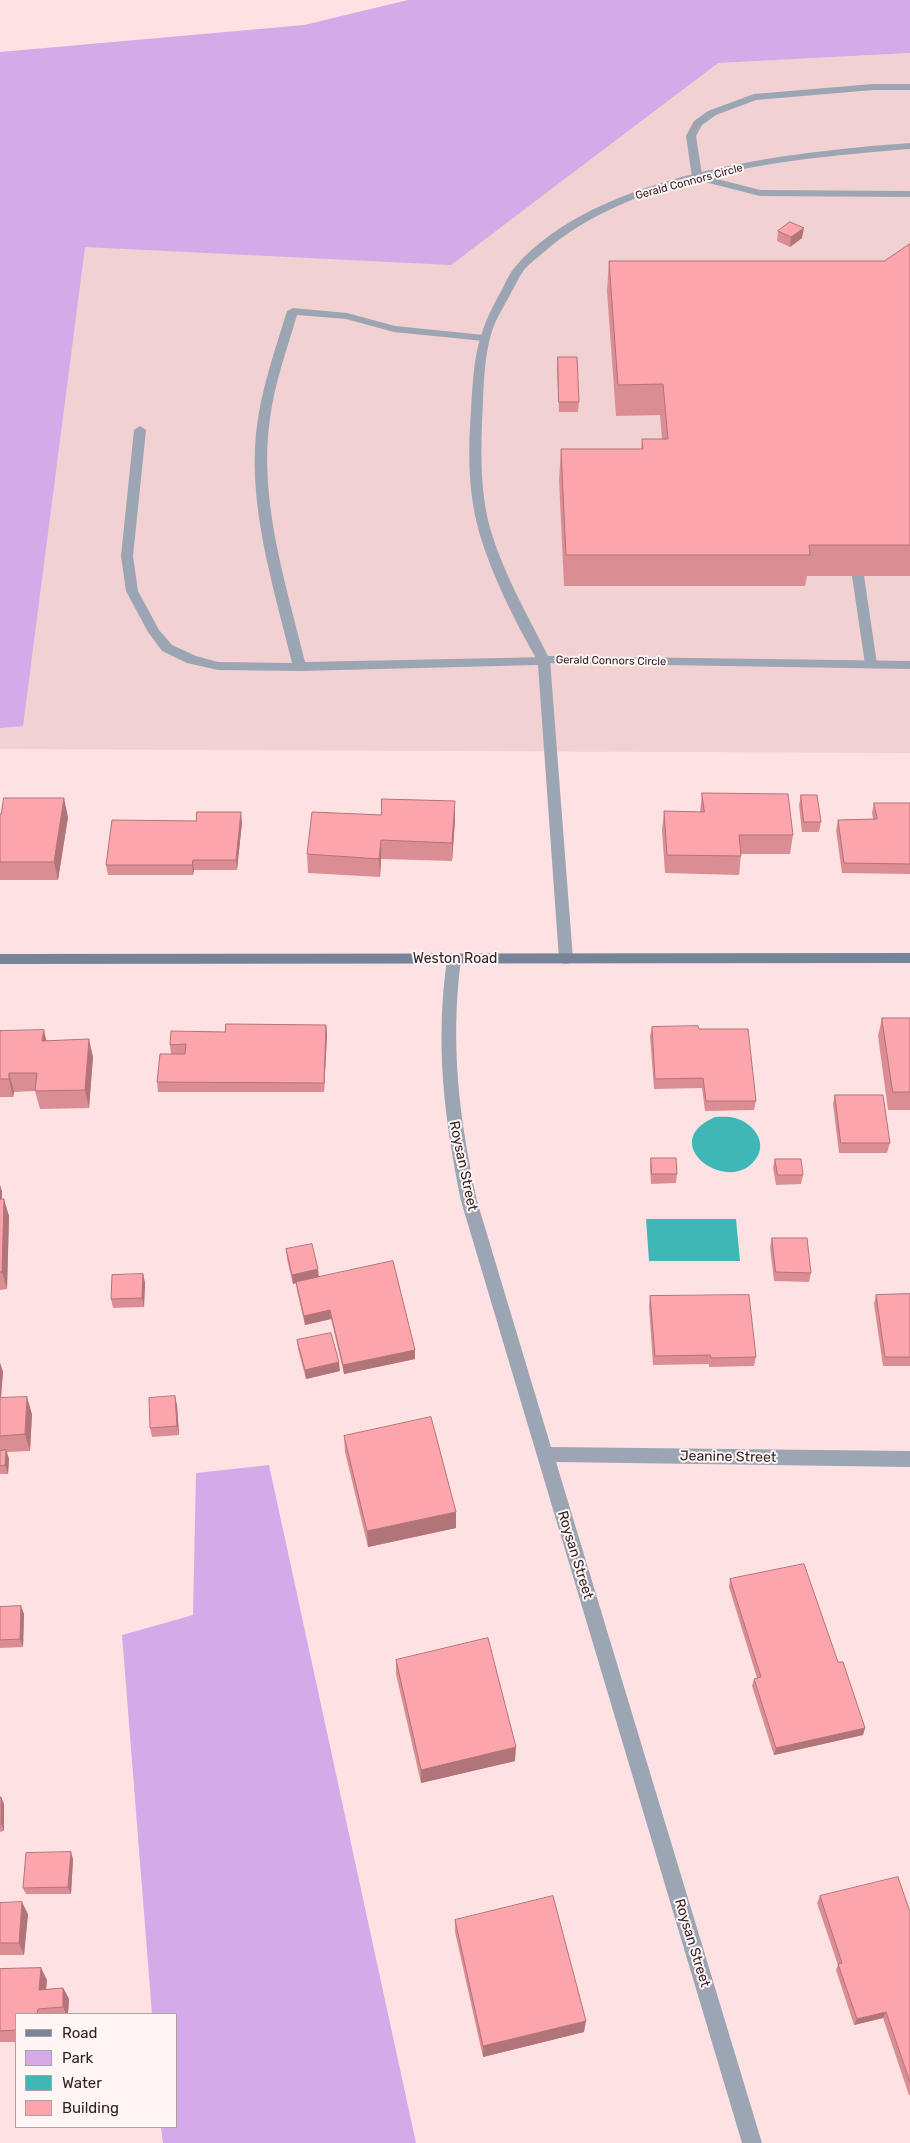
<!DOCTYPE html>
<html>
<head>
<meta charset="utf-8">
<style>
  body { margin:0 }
  #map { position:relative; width:910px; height:2143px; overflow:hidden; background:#fee2e3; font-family:Rubik,sans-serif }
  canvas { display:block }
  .legend { position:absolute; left:15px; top:2013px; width:162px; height:115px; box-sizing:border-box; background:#fef5f5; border:1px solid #ada1a1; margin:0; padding:6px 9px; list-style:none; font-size:15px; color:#332223 }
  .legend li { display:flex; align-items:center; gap:10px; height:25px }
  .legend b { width:25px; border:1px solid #ada1a1 }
</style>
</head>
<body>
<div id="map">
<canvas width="910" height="2143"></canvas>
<ul class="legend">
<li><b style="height:6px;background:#758498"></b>Road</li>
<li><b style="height:14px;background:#d5aae9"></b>Park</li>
<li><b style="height:14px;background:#40b7b7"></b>Water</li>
<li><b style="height:14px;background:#fda5ac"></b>Building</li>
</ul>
</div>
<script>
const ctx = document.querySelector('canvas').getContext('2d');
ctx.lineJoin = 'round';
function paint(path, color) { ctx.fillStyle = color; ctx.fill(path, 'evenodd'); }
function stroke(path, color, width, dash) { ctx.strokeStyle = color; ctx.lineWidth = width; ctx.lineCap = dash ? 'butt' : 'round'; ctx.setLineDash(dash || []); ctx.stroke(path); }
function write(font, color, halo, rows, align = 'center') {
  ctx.font = font + ' Rubik,sans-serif'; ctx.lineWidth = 4; ctx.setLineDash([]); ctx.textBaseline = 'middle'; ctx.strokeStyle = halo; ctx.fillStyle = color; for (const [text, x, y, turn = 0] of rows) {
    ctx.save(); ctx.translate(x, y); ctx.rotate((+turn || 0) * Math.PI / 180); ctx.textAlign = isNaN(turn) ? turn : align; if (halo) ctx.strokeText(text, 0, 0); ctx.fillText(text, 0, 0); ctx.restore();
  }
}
paint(new Path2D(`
  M910 53V753L0 749V110L718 63Z`), '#f1d1d2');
paint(new Path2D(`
  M408 0H910V53L718 63 451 265 85 247 23 726 0 728V52L304 25Z
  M269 1465 416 2143H163L161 2127H176V2014H152L122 1635 193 1615 196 1473Z`), '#d5aae9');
paint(new Path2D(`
  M715 1117C723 1117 730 1116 738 1119 755 1125 768 1144 755 1160 728 1196 655 1143 715 1117Z
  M646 1219H736L740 1261H649Z`), '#40b7b7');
paint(new Path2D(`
  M873 84H910V90H873L756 100 716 115 702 125 696 136 702 175 760 190 910 191V197L760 196 693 179 692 177 686 136 694 121 708 111 754 94Z
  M293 308 347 313 395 326 484 335 490 338 484 341 394 332 346 319 297 315C287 349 275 382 270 418 258 499 286 584 305 662L549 657 550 660 573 959 571 963 566 964 561 963 559 959 538 665 300 671 218 670 187 663 162 651 148 632 126 591 121 556 134 430 140 426 146 430 133 556 138 591 159 630 172 645 196 656 218 662 292 663C273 584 245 499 258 418 264 381 276 347 287 311Z
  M858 572 864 576 877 664 871 668 865 664 852 576Z`), '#9ba5b3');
paint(new Path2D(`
  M910 143V149C795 158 632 173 543 253 536 259 527 265 522 273 518 278 516 285 512 291 506 303 498 315 493 328 485 351 484 377 483 401 481 443 479 487 490 528 503 573 527 614 548 656L910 661V669L539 663C516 624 490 572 478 528 468 490 468 450 471 411 474 361 475 338 500 293 505 285 508 275 515 267 597 172 791 152 910 143Z
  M454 954 459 955 461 959C450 1046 459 1116 477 1201L551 1447 910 1451V1467L556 1462 762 2143H742L461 1201C444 1116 435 1045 447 959L449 955Z`), '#9ba5b3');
paint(new Path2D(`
  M910 953V963L0 964V954Z`), '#758498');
paint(new Path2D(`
  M778 231 802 238 790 247 777 241Z
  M910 244V576H807L805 586H564L559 480 561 449H641L642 439H662L660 415 616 416 607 291 609 261H884Z
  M558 357 579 402 578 412H559L557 367Z
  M702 793 793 835 790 854H741L739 875 665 873 662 830 664 811 700 812Z
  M801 795 821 822 819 832H802L799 805Z
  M874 803H910V874L842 873 836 830 838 820 873 819 872 813Z
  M0 814 68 817 58 880H0Z
  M455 820 452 861 381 859 380 877 308 873 307 854Z
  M242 822 237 870H194L193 875H108L106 865Z
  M882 1018H910V1110H888L878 1036Z
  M326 1025 327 1035 324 1092H158L157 1082 171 1054 170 1045 225 1032Z
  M652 1027 699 1029 756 1101 754 1110 705 1111 702 1088 654 1089 650 1036Z
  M0 1031 46 1041 93 1057 89 1108 40 1109 35 1091 14 1092 13 1097H0Z
  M835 1095 890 1143 887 1153H839L833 1104Z
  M651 1158 677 1174 676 1183 651 1184 650 1167Z
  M775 1159 803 1175 801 1184 776 1185 773 1168Z
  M0 1185 2 1192V1199L9 1216 7 1289 0 1290Z
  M772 1238 811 1273 809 1282 774 1281 770 1247Z
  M286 1249 319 1277 415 1350V1359L344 1374 331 1319 305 1325 297 1291 296 1283 293 1284 287 1259Z
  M143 1274 145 1283 144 1307 113 1308 111 1299Z
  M910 1294V1366H883L874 1304 876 1295Z
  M650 1296 756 1357 754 1366 709 1367V1364L653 1365 649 1306Z
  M297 1340 340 1371 306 1379 298 1349Z
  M0 1363 3 1372 1 1398 32 1414 30 1451 7 1452 9 1459 8 1474H0Z
  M177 1405 179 1435 152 1437 150 1428Z
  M344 1436 456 1528 368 1547 345 1452Z
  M730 1579 838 1662 865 1728 863 1735 774 1755 752 1686 754 1679 757 1678 729 1587Z
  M21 1606 24 1614 23 1647 0 1648V1607Z
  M396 1660 515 1761 421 1783 396 1674Z
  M0 1797H1L4 1804V1831L0 1832Z
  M73 1859 71 1894H26L23 1888Z
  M820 1896 910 1912V2095H909L883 2018 854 2025 836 1970 838 1965 817 1903Z
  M0 1903 28 1914 24 1955H0Z
  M455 1920 584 2032 483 2057 455 1932Z
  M41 1968 47 1980 46 1989 63 1988 69 1999 68 2014H16V2042H0V1969Z`), '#da8e94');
paint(new Path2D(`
  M804 228 802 238 790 247 791 237Z
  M64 798 68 817 58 880 54 862Z
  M455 801V820L452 861V843Z
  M241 812 242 822 237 870 236 860Z
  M381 840V859L380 877 379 859Z
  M193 860 194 870 193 875 192 865Z
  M326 1025 327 1035 324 1092V1083Z
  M44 1030 48 1048 42 1041Z
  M89 1039 93 1057 89 1108 85 1090Z
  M9 1073 14 1092 13 1097 9 1079Z
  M0 1185 2 1192 1 1218 0 1214Z
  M4 1199 9 1216 7 1289 2 1272Z
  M318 1269 319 1278 293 1284 292 1275Z
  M143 1274 145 1283 144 1307 142 1298Z
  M330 1310 331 1319 305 1325 304 1316Z
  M415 1350V1359L344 1374 343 1365Z
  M339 1362 340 1371 306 1379 305 1370Z
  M0 1363 3 1372 0 1408Z
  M175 1396 177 1405 179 1435 177 1426Z
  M27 1397 32 1414 30 1451 25 1434Z
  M6 1450 9 1459 8 1474 5 1465Z
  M456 1512V1528L368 1547 367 1531Z
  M21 1606 24 1614 23 1647 20 1639Z
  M865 1728 863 1735 774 1755 776 1748Z
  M516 1747 515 1761 421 1783V1770Z
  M1 1797 4 1804V1831L1 1824Z
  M71 1852 73 1859 71 1894 68 1887Z
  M22 1902 28 1914 24 1955 19 1943Z
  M41 1968 47 1980 45 2001 39 1990Z
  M63 1988 69 1999 68 2014H66L63 2007Z
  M886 2012 883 2018 854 2025 857 2019Z
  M586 2021 584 2032 483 2057V2046Z`), '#b17478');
const building = new Path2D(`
  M790 222 804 228 791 237 778 231Z
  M910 244V545H809L810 555H566L561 449H643L642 439H668L663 384 618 385 609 261H884Z
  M558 357H577L579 402H559Z
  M702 793 788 794 793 835H739L741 856 667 855 664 811 704 812Z
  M801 795H817L821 822H804Z
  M4 798H64L54 862H0V814H1Z
  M382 799 455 801 452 843 381 840 379 859 307 854 312 812 381 815Z
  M874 803H910V864L844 863 838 820 877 819Z
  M197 812H241L236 860H193L192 865H106L112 820 196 821Z
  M882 1018H910V1092H893Z
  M226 1024 326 1025 324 1083 157 1082 160 1054H185L186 1044 170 1045 171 1031 225 1032Z
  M698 1026 699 1029H748L756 1101H706L703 1078 655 1079 652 1027Z
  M44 1030 42 1041 89 1039 85 1090 35 1091 37 1073H9V1079H0V1031Z
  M835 1095H883L890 1143H841Z
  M651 1158H676L677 1174H652Z
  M775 1159H801L803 1175H778Z
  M0 1199H4L2 1272H0Z
  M772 1238H807L811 1273 776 1272Z
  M312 1244 318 1269 292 1275 286 1249Z
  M393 1261 415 1350 343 1365 330 1310 304 1316 296 1282Z
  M143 1274 142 1298 111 1299 112 1275Z
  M910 1294V1357H885L876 1295Z
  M749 1295 756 1357 711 1358 710 1355 655 1356 650 1296Z
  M331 1333 339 1362 305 1370 297 1340Z
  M175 1396 177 1426 150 1428 149 1398Z
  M27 1397 25 1434 0 1436V1398Z
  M431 1417 456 1512 367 1531 344 1436Z
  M6 1450 5 1465 0 1466V1451Z
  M804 1564 838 1662H843L865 1728 776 1748 754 1679 761 1677 730 1579Z
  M21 1606 20 1639 0 1640V1607Z
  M488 1638 516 1747 421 1770 396 1660Z
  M0 1797H1V1824H0Z
  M71 1852 68 1887 23 1888 26 1853Z
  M898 1877 910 1912V2082L886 2012 857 2019 838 1964 842 1963 820 1896Z
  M553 1896 586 2021 483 2046 455 1920Z
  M22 1902 19 1943H0V1903Z
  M41 1968 39 1990 63 1988V2007L38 2009 37 2014H16V2030L0 2031V1969Z`);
paint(building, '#fda5ac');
stroke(building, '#b17478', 1);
write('11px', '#332223', '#fef5f5', [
  ["Gerald Connors Circle",689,182,-15],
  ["Gerald Connors Circle",611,661,1]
]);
write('14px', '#332223', '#fef5f5', [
  ["Weston Road",455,959],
  ["Roysan Street",463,1166,78],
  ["Jeanine Street",728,1457,1],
  ["Roysan Street",575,1555,73],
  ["Roysan Street",692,1943,73]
]);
</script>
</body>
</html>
